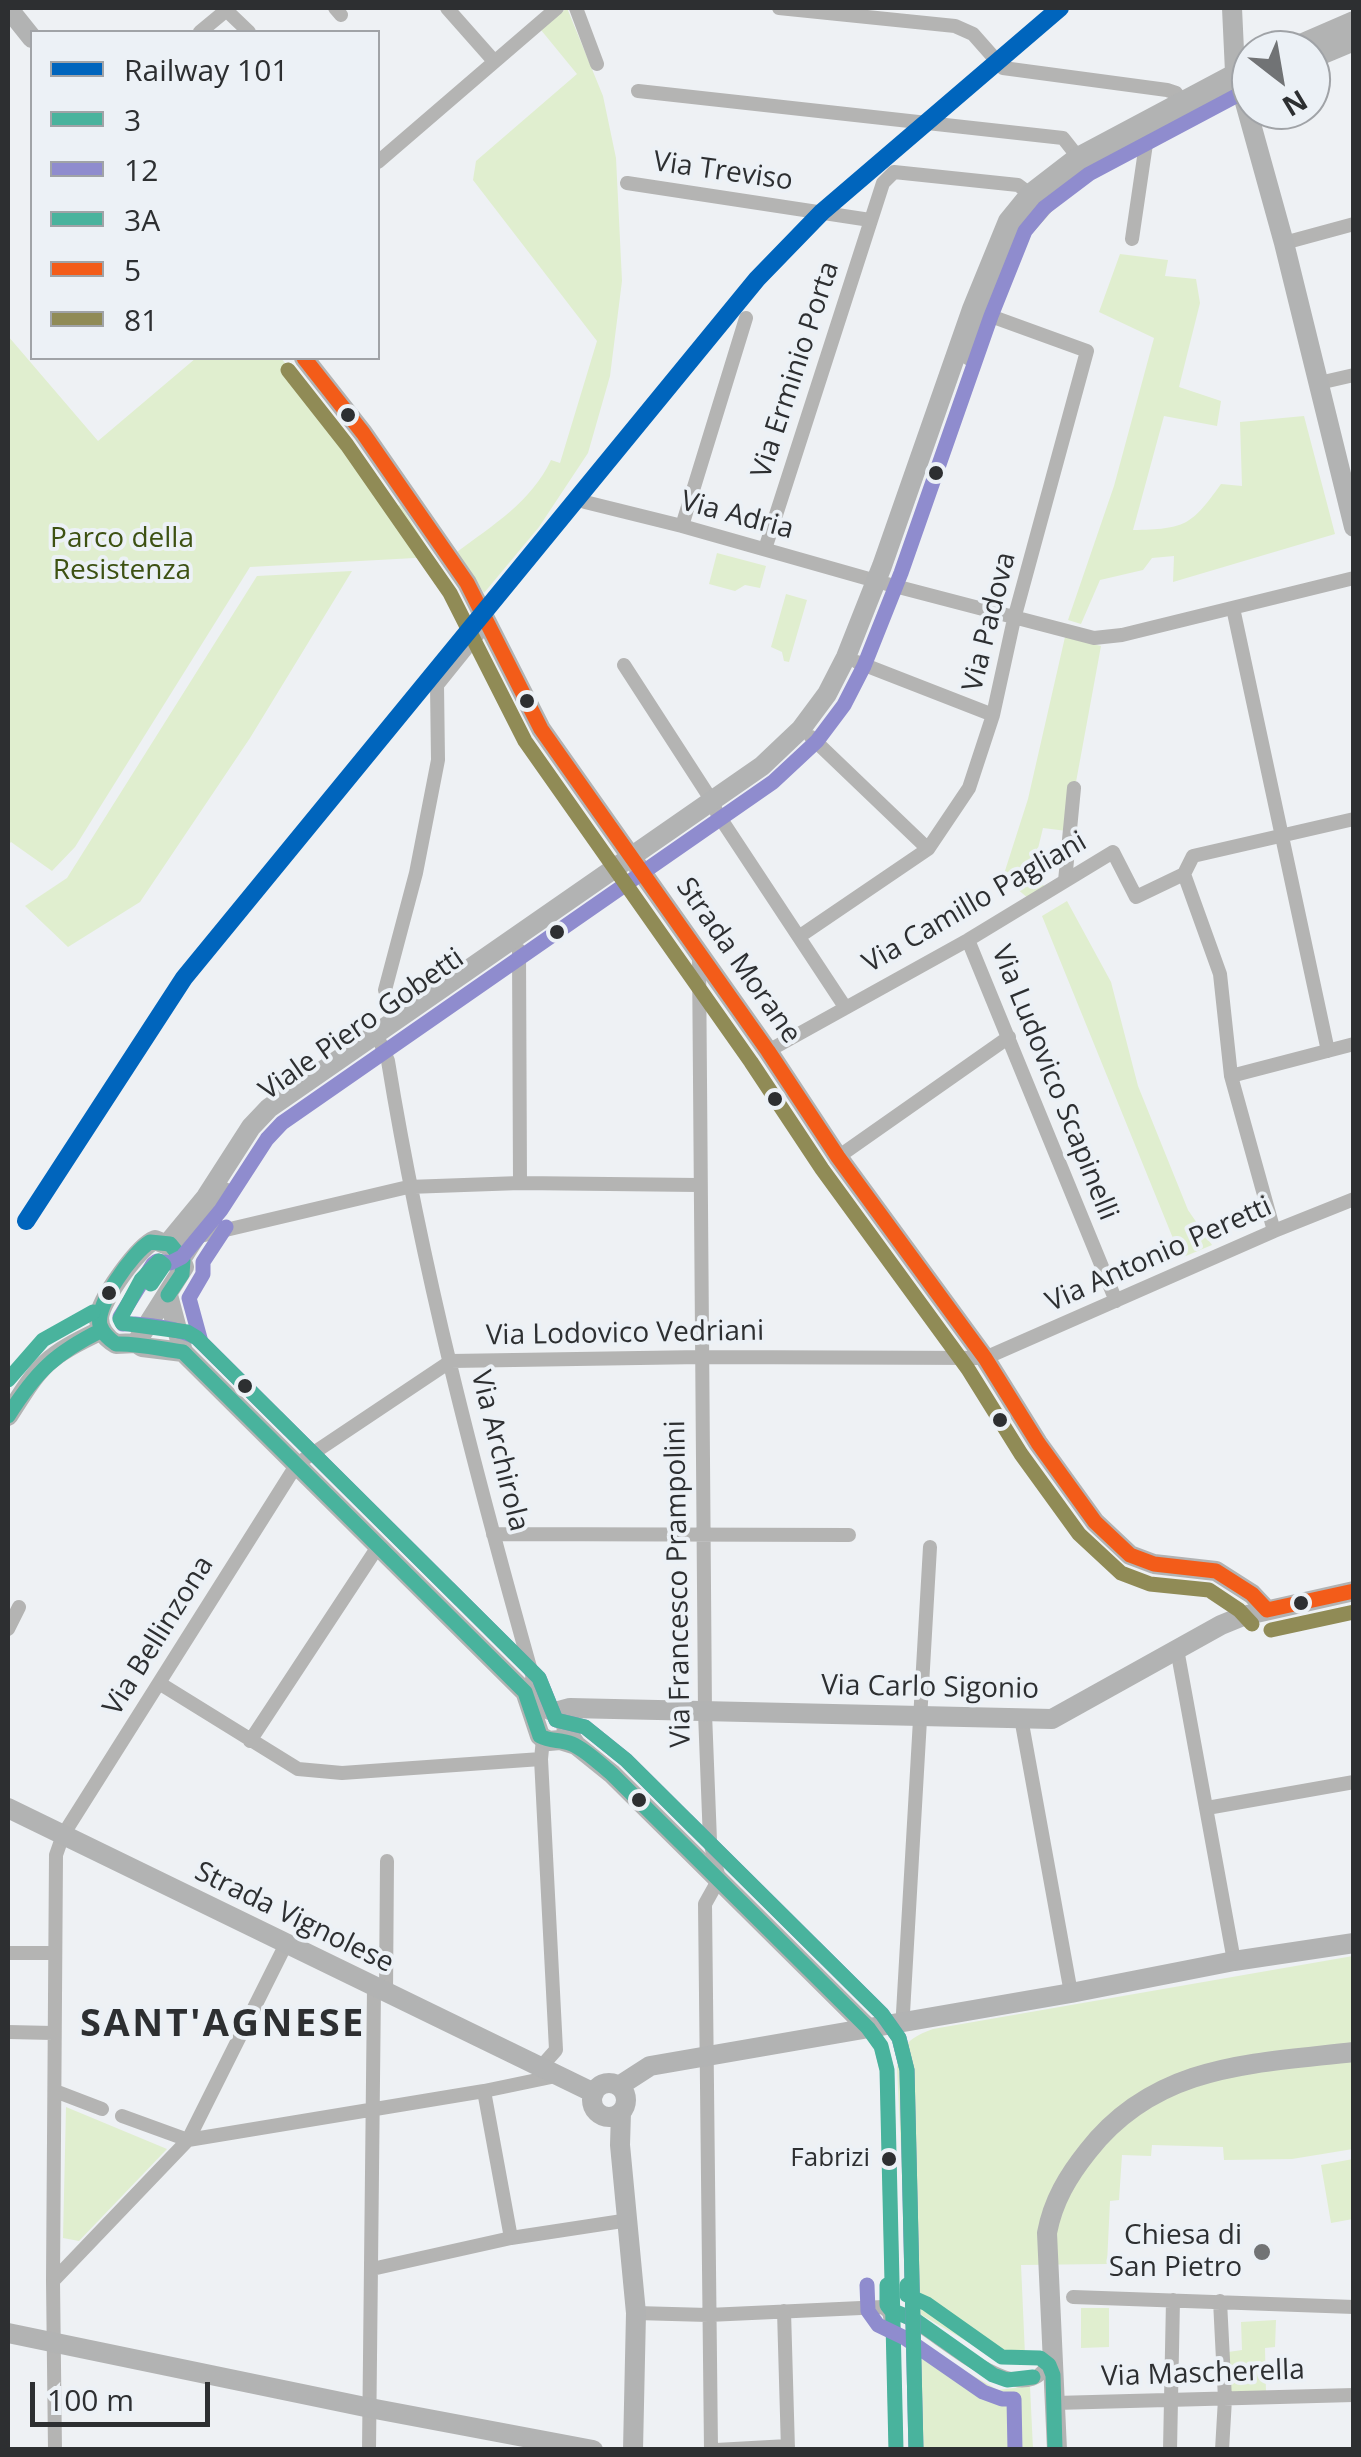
<!DOCTYPE html>
<html>
<head>
<meta charset="utf-8">
<style>
  body { margin:0 }
  #map { position:relative; width:1361px; height:2457px; overflow:hidden; background:#eef1f4; font-family:"Open Sans",sans-serif }
  canvas { display:block }
  .frame { position:absolute; inset:0; border:10px solid #2d2f31; pointer-events:none }
  .legend { position:absolute; left:30px; top:30px; width:350px; height:330px; box-sizing:border-box; background:#ecf1f6; border:2px solid #a0a3a7; margin:0; padding:12px 18px; list-style:none; font-size:30px; color:#2d2f31 }
  .legend li { display:flex; align-items:center; gap:20px; height:50px }
  .legend b { width:50px; border:2px solid #a0a3a7 }
  .north { position:absolute; left:1231px; top:30px; width:100px; height:100px; box-sizing:border-box; background:#ecf1f6; border:2px solid #a0a3a7; border-radius:50%; rotate:149deg; font-size:28px; font-weight:700; line-height:40px; text-align:center; color:#2d2f31 }
  .north::after { content:''; display:block; margin:auto; width:35px; height:45px; background:#717375; clip-path:polygon(50% 0,100% 100%,50% 72%,0 100%) }
  .scale { position:absolute; left:30px; top:2382px; width:180px; height:45px; box-sizing:border-box; border:5px solid #2d2f31; border-top:0; padding-left:12px; font-size:30px; line-height:35px; white-space:nowrap; color:#2d2f31; -webkit-text-stroke:8px #ecf1f6; paint-order:stroke }
</style>
</head>
<body>
<div id="map">
<canvas width="1361" height="2457"></canvas>
<div class="frame"></div>
<ul class="legend">
<li><b style="height:12px;background:#0065bd"></b>Railway 101</li>
<li><b style="height:12px;background:#49b39d"></b>3</li>
<li><b style="height:12px;background:#8f8cce"></b>12</li>
<li><b style="height:12px;background:#49b39d"></b>3A</li>
<li><b style="height:12px;background:#f35c19"></b>5</li>
<li><b style="height:12px;background:#908b56"></b>81</li>
</ul>
<div class="north">N</div>
<div class="scale">100 m</div>
</div>
<script>
const ctx = document.querySelector('canvas').getContext('2d');
ctx.lineJoin = 'round';
function paint(path, color) { ctx.fillStyle = color; ctx.fill(path, 'evenodd'); }
function stroke(path, color, width, dash) { ctx.strokeStyle = color; ctx.lineWidth = width; ctx.lineCap = dash ? 'butt' : 'round'; ctx.setLineDash(dash || []); ctx.stroke(path); }
function write(font, color, halo, rows, align = 'center') {
  ctx.font = font + ' "Open Sans",sans-serif'; ctx.lineWidth = 8; ctx.setLineDash([]); ctx.textBaseline = 'middle'; ctx.strokeStyle = halo; ctx.fillStyle = color; for (const [text, x, y, turn = 0] of rows) {
    ctx.save(); ctx.translate(x, y); ctx.rotate((+turn || 0) * Math.PI / 180); ctx.textAlign = isNaN(turn) ? turn : align; if (halo) ctx.strokeText(text, 0, 0); ctx.fillText(text, 0, 0); ctx.restore();
  }
}
paint(new Path2D(`
  M567 8 603 96 616 158 622 281 610 376 588 453 539 527 484 593 457 552C493 525 531 502 551 460L560 463 597 341 473 180 476 161 577 74 541 30Z
  M1120 254 1168 260 1165 276 1196 279 1200 303 1179 387 1221 401 1217 426 1164 416 1133 530C1185 529 1191 526 1221 484L1242 486 1240 422 1304 416 1335 534 1173 582 1174 556 1152 558 1143 570 1100 580 1081 624 1068 620 1114 486 1154 338 1099 312Z
  M8 336 98 441 196 358H281L361 460 393 506 401 505 433 557 250 567 75 847 52 871 11 842 8 845Z
  M717 553 766 566 760 588 745 585 735 591 709 584Z
  M352 571 250 738 140 902 68 947 25 906 67 878 257 576Z
  M786 594 807 600 789 662 784 661 782 652 771 647Z
  M1065 637 1101 646 1067 831 1043 828 1033 869 1044 886 1029 899 1003 877 1028 799Z
  M1067 901 1111 982 1138 1086 1188 1210 1212 1245 1181 1258 1042 916Z
  M1353 1956V2149L1292 2159 1224 2160 1223 2147 1152 2145 1151 2156 1122 2155 1119 2200 1110 2201 1107 2264 1021 2265 1025 2355 1011 2362H1002L920 2314 909 2313 897 2068C900 2045 911 2037 933 2029Z
  M66 2107 167 2149 79 2241 63 2238Z
  M1353 2159V2219L1331 2223 1321 2165Z
  M1081 2308H1109V2347L1081 2348Z
  M1276 2320 1275 2347 1265 2348 1266 2393 1231 2395 1228 2352 1242 2350 1241 2322Z
  M908 2344 920 2345 998 2390 1030 2386 1033 2449H911Z`), '#e0eecf');
stroke(new Path2D(`
  M335 8 341 15
  M447 8 493 60
  M576 8 597 64
  M779 8 955 26 973 34 1003 68 1167 90 1176 93 1181 100
  M226 10 249 32
  M200 32 229 8
  M638 91 1063 138 1078 157
  M378 162 557 8
  M627 183 870 220
  M1132 239 1147 137
  M1284 243 1354 224
  M1319 383 1354 375
  M585 502 682 526 876 581
  M682 526 746 318
  M765 549 883 183 894 172 1018 185 1030 194
  M887 584 1094 638 1122 635 1354 578
  M1233 608 1328 1051
  M857 662 993 715
  M624 665 712 801 717 813 845 1007
  M811 737 928 849
  M1184 874 1220 974 1231 1076 1274 1231
  M1065 881 1074 788
  M800 936 928 849 969 788 993 715 1014 619 1087 351 985 314
  M968 940 1116 1301
  M519 950 520 1183
  M699 954 705 1713 710 1841 719 1879 705 1904 711 2450
  M396 1017 385 990 416 873 438 760 437 685 487 623
  M381 1044 388 1061C422 1270 476 1475 533 1678L525 1692
  M768 1051 968 940 1113 852 1136 897 1184 874 1193 856 1354 819
  M1231 1076 1354 1044
  M838 1157 1009 1037
  M196 1237 408 1187 520 1183 698 1185
  M493 1534 849 1535
  M8 1629 19 1607
  M1177 1649 1234 1961
  M159 1683 298 1769 342 1773 541 1759
  M1021 1718 1071 1993
  M250 1741 379 1545
  M1207 1808 1354 1782
  M8 1953H54
  M386 1993 387 1861
  M903 2013 930 1547
  M868 2028 881 2046 887 2070 896 2450
  M8 2032 53 2033
  M540 2068 556 2050 541 1759 543 1739
  M55 2091 102 2109
  M484 2091 511 2238
  M188 2140 484 2091 556 2076
  M188 2140 286 1944
  M372 2269 511 2238 629 2220
  M53 2281 188 2140 122 2116
  M1073 2297 1354 2307
  M1220 2301 1225 2399 1222 2450
  M784 2311 788 2450
  M636 2313 708 2315 883 2307 889 2312 891 2321
  M892 2320 898 2313C933 2325 1027 2425 1051 2357
  M1055 2403 1354 2395
  M55 2450 53 2281 56 1855 63 1835 297 1464 451 1361 702 1357 985 1358 1274 1231 1354 1199
  M369 2450 374 1988
  M716 2450 788 2446
  M1170 2450 1173 2300`), '#b4b4b3', 14);
stroke(new Path2D(`
  M8 8 32 38
  M1232 8 1235 72
  M1287 50 1354 21
  M1311 59 1354 41
  M1241 88 1284 243 1354 527
  M970 356 1022 230 1060 187 1085 169 1251 84
  M304 358 363 433 467 583 541 729 768 1051 838 1157 985 1358 1038 1443 1095 1522 1130 1555 1154 1564 1216 1571 1252 1594 1267 1610
  M155 1240 177 1249 184 1267 136 1343 116 1344C106 1338 99 1330 99 1318 100 1300 139 1246 155 1240Z
  M168 1243 206 1197 251 1127 269 1108 762 766 801 729 827 694 846 657 882 566 972 309 1008 221 1030 194 1078 157 1251 65
  M182 1258 224 1192
  M168 1295 183 1352 525 1692 550 1710 565 1716 567 1732 576 1745
  M136 1343 142 1347 183 1352
  M8 1416C41 1364 45 1357 102 1330
  M526 1694 540 1736 549 1741 560 1740 576 1745 612 1774 868 2028
  M559 1711 570 1708 1052 1719 1221 1625 1243 1616 1354 1591
  M8 1808 594 2093
  M592 2100a17 17 0 1 1 34 0a17 17 0 1 1-34 0Z
  M619 2086 650 2066 1071 1993 1234 1961 1354 1943
  M621 2112 620 2145 636 2313 633 2450
  M8 2333 370 2408 593 2450
  M1057 2450 1047 2233C1053 2201 1068 2176 1088 2151 1156 2064 1251 2064 1354 2052`), '#b2b3b3', 20);
stroke(new Path2D(`
  M168 1295 182 1274 183 1260 170 1244 150 1242C133 1252 95 1305 100 1325 103 1334 109 1339 116 1344 138 1343 160 1349 183 1352L525 1692 540 1736C551 1742 560 1739 572 1744 586 1750 600 1764 612 1774L868 2028 881 2046 887 2070 896 2450
  M8 1416C36 1372 55 1353 102 1330
  M887 2285V2305L891 2310 915 2320 993 2375 1007 2380 1033 2377`), '#49b39d', 15);
stroke(new Path2D(`
  M217 1358 201 1342 189 1298 203 1274V1262L226 1227
  M867 2285 868 2311 878 2325 905 2338 983 2392 1002 2399H1014L1015 2450
  M916 2450 907 2070 899 2038 882 2014 626 1760 585 1727 556 1720 539 1678 197 1338C183 1329 140 1323 123 1324L120 1317 153 1264 157 1261 170 1263 182 1257 221 1210 267 1139 282 1123 773 782 817 741 844 705 864 666 901 573 991 316 1025 231 1044 208 1089 174 1251 88`), '#8f8cce', 15);
stroke(new Path2D(`
  M151 1284 164 1265 159 1261 141 1280 120 1319 122 1323 187 1332 197 1338 539 1678 556 1720 585 1727 626 1760 882 2014 899 2038 907 2070 916 2450
  M8 1380 43 1340 93 1312
  M907 2285V2295L927 2304 1002 2357 1040 2358 1049 2365 1053 2375 1055 2449`), '#49b39d', 15);
stroke(new Path2D(`
  M304 358 363 433 467 583 541 729 768 1051 838 1157 985 1358 1038 1443 1095 1522 1130 1555 1154 1564 1216 1571 1252 1594 1267 1610
  M1267 1610 1354 1591`), '#f35c19', 15);
stroke(new Path2D(`
  M288 370 347 445 450 593 525 741 751 1062 822 1169 968 1369 1021 1454 1079 1534 1121 1573 1150 1584 1209 1590 1239 1610 1252 1624
  M1271 1630 1354 1612`), '#908b56', 15);
stroke(new Path2D(`
  M26 1221 184 978 757 279 822 212 1060 8`), '#0065bd', 18);
for (const [x, y, r, color] of [
  [348,415,9,"#2d2f31"],
  [936,473,9,"#2d2f31"],
  [527,701,9,"#2d2f31"],
  [557,932,9,"#2d2f31"],
  [775,1099,9,"#2d2f31"],
  [109,1293,9,"#2d2f31"],
  [245,1386,9,"#2d2f31"],
  [1000,1420,9,"#2d2f31"],
  [1301,1603,9,"#2d2f31"],
  [639,1800,9,"#2d2f31"],
  [889,2159,9,"#2d2f31"],
  [1262,2252,10,"#717375"]
]) { const dot = new Path2D(); dot.arc(x, y, r, 0, 2 * Math.PI); ctx.fillStyle = color; ctx.fill(dot); stroke(dot, '#ecf1f6', 4); }
write('26px', '#2d2f31', '#ecf1f6', [
  ["Fabrizi",870,2159]
], 'right');
write('28px', '#2d2f31', '#ecf1f6', [
  ["Via Treviso",723,172,8],
  ["Via Erminio Porta",796,370,-72],
  ["Via Adria",737,516,15],
  ["Via Padova",990,622,-76],
  ["Via Camillo Pagliani",975,903,-30],
  ["Strada Morane",738,961,55],
  ["Viale Piero Gobetti",362,1025,-35],
  ["Via Ludovico Scapinelli",1054,1083,68],
  ["Via Antonio Peretti",1159,1255,-24],
  ["Via Lodovico Vedriani",625,1334,-1],
  ["Via Archirola",499,1451,76],
  ["Via Francesco Prampolini",679,1584,-91],
  ["Via Bellinzona",159,1636,-58],
  ["Via Carlo Sigonio",930,1688,1],
  ["Strada Vignolese",294,1918,26],
  ["Via Mascherella",1203,2374,-2]
]);
write('28px', '#3d5112', '#ecf1f6', [
  ["Parco della",122,539],
  ["Resistenza",122,571]
]);
write('28px', '#2d2f31', '#ecf1f6', [
  ["Chiesa di",1242,2236],
  ["San Pietro",1242,2268]
], 'right');
ctx.letterSpacing = '2.5px';
write('bold 38px', '#2d2f31', '#ecf1f6', [
  ["SANT'AGNESE",223,2025]
]);
ctx.letterSpacing = '0px';
</script>
</body>
</html>
